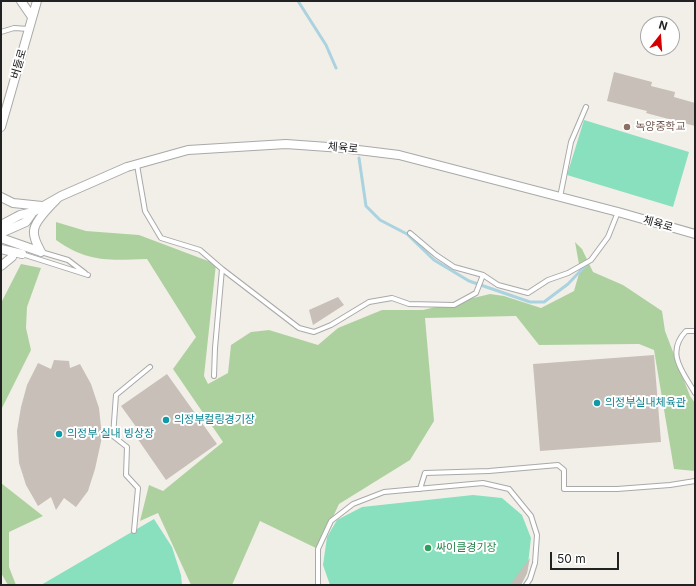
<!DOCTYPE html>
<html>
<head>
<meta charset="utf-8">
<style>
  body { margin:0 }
  #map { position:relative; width:696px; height:586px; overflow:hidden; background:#f2efe9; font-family:Inter,sans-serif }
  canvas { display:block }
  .frame { position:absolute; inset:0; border:2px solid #222; pointer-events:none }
  .north { position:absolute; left:640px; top:16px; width:40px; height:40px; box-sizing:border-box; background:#fff; border:1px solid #a7a7a7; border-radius:50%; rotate:17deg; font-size:11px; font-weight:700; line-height:16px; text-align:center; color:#222 }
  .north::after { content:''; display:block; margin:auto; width:14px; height:18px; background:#d40000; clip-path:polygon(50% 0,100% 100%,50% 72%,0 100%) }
  .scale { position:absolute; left:550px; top:552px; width:69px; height:18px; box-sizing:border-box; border:2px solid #222; border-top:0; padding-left:5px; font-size:12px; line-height:14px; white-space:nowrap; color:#222; -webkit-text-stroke:3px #fff; paint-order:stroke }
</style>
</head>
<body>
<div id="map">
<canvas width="696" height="586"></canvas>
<div class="frame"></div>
<div class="north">N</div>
<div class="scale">50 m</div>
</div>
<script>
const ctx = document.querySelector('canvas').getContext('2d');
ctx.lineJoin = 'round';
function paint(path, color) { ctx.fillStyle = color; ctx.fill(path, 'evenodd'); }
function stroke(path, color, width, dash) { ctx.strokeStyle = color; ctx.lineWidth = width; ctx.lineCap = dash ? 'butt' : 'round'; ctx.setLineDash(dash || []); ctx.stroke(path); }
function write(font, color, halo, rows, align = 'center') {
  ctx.font = font + ' Inter,"Noto Sans KR",sans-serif'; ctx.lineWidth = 4; ctx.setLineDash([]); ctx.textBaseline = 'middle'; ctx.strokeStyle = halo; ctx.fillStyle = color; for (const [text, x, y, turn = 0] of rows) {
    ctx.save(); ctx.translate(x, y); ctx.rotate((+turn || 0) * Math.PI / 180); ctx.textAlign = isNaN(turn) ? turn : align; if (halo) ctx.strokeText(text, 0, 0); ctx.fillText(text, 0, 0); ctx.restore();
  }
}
paint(new Path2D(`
  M56 222 86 231 139 235 216 264 204 376 208 384 228 373 231 345 251 332 269 330 318 345 338 328 382 310H423L490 294 504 296 541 308 574 291 580 270 575 242 582 249 593 272 623 285 662 311 665 331 690 396 695 403V471L674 469 654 350 639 344 539 345 516 316 425 318 434 421 410 460 339 504 318 549 260 521 232 585H191L158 513 140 521 149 485 163 491 223 442 173 369 196 337 147 259C108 260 89 263 56 240Z
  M21 264 41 268 27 307 26 328 31 350 1 410V303Z
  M1 483 43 516 9 532V567L16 585H8L1 573Z`), '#add19e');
paint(new Path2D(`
  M584 120 689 152 673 207 567 175Z
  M473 495 502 498 522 515 531 538 527 573 521 585H330L323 565 327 537 337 520 362 507Z
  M154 519 172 547 181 575 182 585H41Z`), '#88e0be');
stroke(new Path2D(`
  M298 1 326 45 336 68
  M359 158 366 206 380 220 407 234 434 260 469 281 530 302H544L568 284 587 264`), '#aad3df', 3);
paint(new Path2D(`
  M614 72 652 82 651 86 675 92 674 97 695 103V126L646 113 647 111 607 101Z
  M338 297 344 305 313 325 309 310Z
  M654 355 661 442 540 451 533 364Z
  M54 360 69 361 70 368 80 364 91 384 99 408 102 437 95 469 88 491 76 507 64 498 56 510 51 497 38 506 26 485 19 463 17 431 21 407 27 385 38 363 51 369Z
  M167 374 217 444 166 480 137 438 142 435 121 406Z
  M530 558 527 573 521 585H510Z`), '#c7bfb8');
const service = new Path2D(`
  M1 32 14 28 29 29
  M137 165 145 211 161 238 200 250 222 269 215 348 214 376
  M560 197 571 142 586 107
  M410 233 436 255 454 267 483 275 498 285 528 293 548 280 568 273 591 260 608 237 618 212
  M41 252 68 260 85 273
  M22 254 88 275
  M222 269 299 328 314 332 331 325 369 302 392 298 409 304 454 305 476 293 483 275
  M695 331H686C665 353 683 372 695 393
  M420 489 425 473 489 471 558 465 564 470V489H617L670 485 695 481
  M134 531 138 488 126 475 127 447 113 436 116 395 150 367
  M318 585V549L331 521 353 504 384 492 483 483 509 489 531 516 537 535 535 563 530 579 526 585`);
const minor = new Path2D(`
  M21 1 32 17
  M1 127 37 1
  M1 197 13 203 42 206
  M1 225 20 215 33 212
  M1 233 26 222 33 212 61 196 127 167 188 150 286 144 342 148 399 155 618 212 695 234
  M1 238 41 252
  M1 249 22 254
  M41 252C38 246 33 238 34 231 34 222 49 207 56 200
  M1 266 12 257`);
stroke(service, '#a9a9a9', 6);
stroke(minor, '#a9a9a9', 10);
stroke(service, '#fff', 4);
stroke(minor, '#fff', 8);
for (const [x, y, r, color] of [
  [627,127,4,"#8d6e63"],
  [597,403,4,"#0f9aa8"],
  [166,420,4,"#0f9aa8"],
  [59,434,4,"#0f9aa8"],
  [428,548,4,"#2e9e5b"]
]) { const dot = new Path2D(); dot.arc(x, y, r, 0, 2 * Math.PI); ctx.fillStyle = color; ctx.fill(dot); stroke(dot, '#fff', 1.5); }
write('11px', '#222', '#fff', [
  ["버들로",19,64,-74],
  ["체육로",343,148,5],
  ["체육로",658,224,16]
]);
write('11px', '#785e54', '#fff', [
  ["녹양중학교",635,127]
], 'left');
write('11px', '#0d838f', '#fff', [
  ["의정부실내체육관",605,403],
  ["의정부컬링경기장",174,420],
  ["의정부 실내 빙상장",67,434]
], 'left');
write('11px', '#27864d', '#fff', [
  ["싸이클경기장",436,548]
], 'left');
</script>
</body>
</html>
